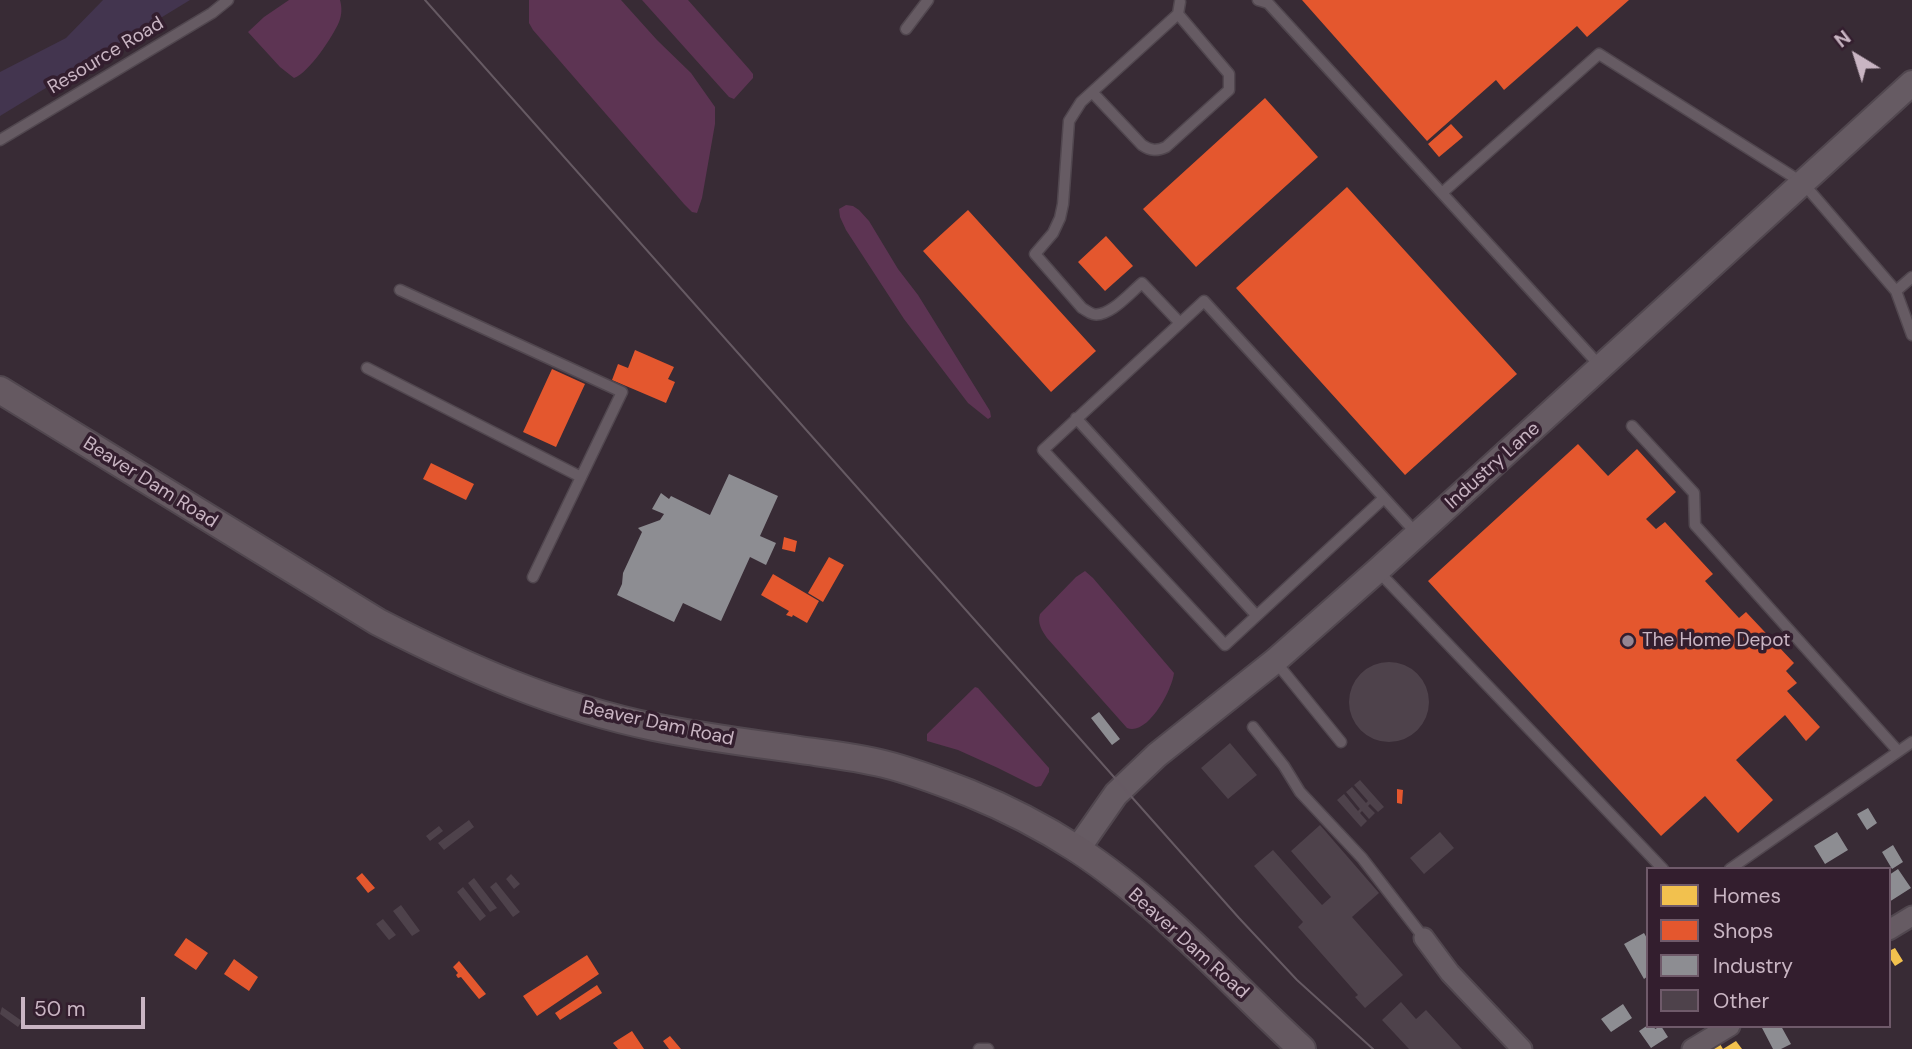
<!DOCTYPE html>
<html>
<head>
<meta charset="utf-8">
<style>
  body { margin:0 }
  #map { position:relative; width:1912px; height:1049px; overflow:hidden; background:#382b35; font-family:"DM Sans",sans-serif }
  canvas { display:block }
  .legend { position:absolute; left:1646px; top:867px; width:245px; height:161px; box-sizing:border-box; background:#331e2e; border:2px solid #6f5a6a; margin:0; padding:9px 12px; list-style:none; font-size:21px; color:#c9b5c3 }
  .legend li { display:flex; align-items:center; gap:14px; height:35px }
  .legend b { width:35px; border:2px solid #6f5a6a }
  .north { position:absolute; left:1821px; top:21px; width:70px; height:70px; -webkit-text-stroke:5px #331e2e; paint-order:stroke; rotate:322deg; font-size:19px; font-weight:700; line-height:28px; text-align:center; color:#c9b5c3 }
  .north::after { content:''; display:block; margin:auto; width:24px; height:32px; background:#c9b5c3; clip-path:polygon(50% 0,100% 100%,50% 72%,0 100%) }
  .scale { position:absolute; left:21px; top:997px; width:124px; height:32px; box-sizing:border-box; border:4px solid #c9b5c3; border-top:0; padding-left:9px; font-size:21px; line-height:24px; white-space:nowrap; color:#c9b5c3; -webkit-text-stroke:5px #331e2e; paint-order:stroke }
</style>
</head>
<body>
<div id="map">
<canvas width="1912" height="1049"></canvas>
<ul class="legend">
<li><b style="height:19px;background:#f2c14e"></b>Homes</li>
<li><b style="height:19px;background:#e4572e"></b>Shops</li>
<li><b style="height:19px;background:#8d8d92"></b>Industry</li>
<li><b style="height:19px;background:#4e424b"></b>Other</li>
</ul>
<div class="north">N</div>
<div class="scale">50 m</div>
</div>
<script>
const ctx = document.querySelector('canvas').getContext('2d');
ctx.lineJoin = 'round';
function paint(path, color) { ctx.fillStyle = color; ctx.fill(path, 'evenodd'); }
function stroke(path, color, width, dash) { ctx.strokeStyle = color; ctx.lineWidth = width; ctx.lineCap = dash ? 'butt' : 'round'; ctx.setLineDash(dash || []); ctx.stroke(path); }
function write(font, color, halo, rows, align = 'center') {
  ctx.font = font + ' "DM Sans",sans-serif'; ctx.lineWidth = 7; ctx.setLineDash([]); ctx.textBaseline = 'middle'; ctx.strokeStyle = halo; ctx.fillStyle = color; for (const [text, x, y, turn = 0] of rows) {
    ctx.save(); ctx.translate(x, y); ctx.rotate((+turn || 0) * Math.PI / 180); ctx.textAlign = isNaN(turn) ? turn : align; if (halo) ctx.strokeText(text, 0, 0); ctx.fillText(text, 0, 0); ctx.restore();
  }
}
paint(new Path2D(`
  M103 0H190L0 116V72L66 38Z`), '#43354f');
paint(new Path2D(`
  M289 0H340C342 7 342 15 339 22 333 36 309 73 294 78L280 67 248 32 264 17Z
  M529 0H621L657 40 691 73 715 107V124L702 198 697 213 692 212 684 204 533 30 529 23Z
  M642 0H688L749 69 753 74V78L734 99 729 97Z
  M846 205 853 206 859 210 869 221 898 269 918 295 990 411 991 417 988 419 968 403 904 319 846 230 840 217 839 209Z
  M1085 571 1093 578 1174 673C1172 690 1148 736 1127 728L1047 638C1042 631 1037 623 1040 614L1076 577Z
  M975 687 978 688 1049 768V772L1041 786 1036 787 998 768 958 750 927 741V734Z`), '#5d3453');
paint(new Path2D(`
  M1895 948 1903 961 1895 966 1889 957V951Z
  M1736 1041 1742 1049H1711L1720 1044 1723 1049Z`), '#f2c14e');
paint(new Path2D(`
  M1302 0H1629L1587 37 1577 26 1504 90 1496 80 1427 141Z
  M1265 98 1318 157 1196 267 1143 209Z
  M1451 124 1463 137 1439 157 1428 144Z
  M1347 187 1517 374 1405 475 1236 288Z
  M968 210 1096 351 1051 392 923 251Z
  M1106 236 1133 266 1105 291 1078 262Z
  M635 350 674 367 668 379 675 382 666 403 612 380 618 364 628 368Z
  M552 369 585 384 556 447 523 432Z
  M1578 444 1608 476 1637 449 1676 492 1646 519 1656 529 1665 522 1713 574 1705 581 1739 618 1746 612 1794 663 1786 671 1797 683 1787 691 1820 727 1806 741 1785 715 1736 760 1773 800 1738 833 1705 796 1661 836 1428 581Z
  M431 463 474 484 466 500 423 479Z
  M784 537 797 541 795 552 782 549Z
  M829 557 844 565 823 602 808 593Z
  M773 574 819 601 807 623 793 615 792 617 786 615 789 611 761 595Z
  M1397 789 1403 790 1402 804 1397 803Z
  M362 873 375 888 368 893 356 878Z
  M186 938 208 953 196 970 174 955Z
  M587 955 599 974 537 1016 523 996Z
  M234 959 258 977 249 991 224 974Z
  M459 961 486 994 479 999 461 977 458 978 456 975 458 973 453 967Z
  M597 985 602 993 560 1020 555 1013Z
  M632 1031 644 1049H618L613 1043Z
  M670 1036 681 1049H669L663 1041Z`), '#e4572e');
paint(new Path2D(`
  M729 474 778 496 760 536 776 543 766 565 750 557 721 621 683 603 674 622 617 595 622 584 623 573 642 532 638 528 660 520 664 514 652 509 661 493 669 499 671 496 710 515Z
  M1099 712 1120 739 1112 745 1091 718Z
  M1868 808 1877 823 1867 830 1857 814Z
  M1837 832 1848 850 1825 864 1814 846Z
  M1893 845 1903 862 1892 869 1882 852Z
  M1898 869 1911 888 1889 902V875Z
  M1644 933 1648 940V976L1644 979 1624 944Z
  M1623 1004 1632 1018 1611 1032 1601 1019Z
  M1648 1025 1654 1026 1655 1029 1661 1026 1668 1037 1651 1048 1639 1031Z
  M1761 1026H1781L1791 1044 1781 1049H1773Z`), '#8d8d92');
paint(new Path2D(`
  M1349 702a40 40 0 1 1 80 0a40 40 0 1 1-80 0Z
  M1230 743 1257 775 1228 799 1201 768Z
  M1360 780 1384 807 1378 812 1370 804 1368 806 1375 813 1369 819 1362 811 1360 813 1367 821 1361 827 1337 800 1344 794 1358 811 1360 809 1346 792 1352 787 1366 803 1368 801 1354 785Z
  M469 820 474 827 444 850 438 843Z
  M1320 825 1379 893 1352 917 1403 975 1365 1008 1355 997 1358 995 1298 927 1303 922 1254 866 1273 850 1322 905 1331 897 1291 851Z
  M439 826 443 831 430 841 426 836Z
  M1440 832 1454 848 1424 874 1410 858Z
  M511 874 520 884 514 889 506 879Z
  M474 878 497 908 490 912 468 883Z
  M496 882 520 912 513 917 490 887Z
  M463 887 486 916 480 921 457 892Z
  M401 905 420 931 412 936 393 911Z
  M383 919 396 935 389 940 376 924Z
  M1401 1002 1416 1019 1426 1010 1462 1049H1409L1382 1020Z
  M2 1007 22 1021 18 1027 0 1014Z`), '#4e424b');
const service = new Path2D(`
  M1258 0 1268 3 1601 367
  M906 29 928 0
  M1092 92 1142 145C1151 151 1157 151 1166 147L1229 90V74L1178 14
  M0 140 212 13 228 0
  M1442 193 1599 54 1803 183 1896 291 1912 335
  M400 290 622 392 533 577
  M1896 291 1912 277
  M1180 323 1142 283C1131 292 1109 318 1093 314 1089 313 1086 310 1082 308L1035 254 1053 233 1060 218 1063 204 1069 121 1081 102 1178 14 1180 2
  M367 368 581 477
  M1076 418 1256 615
  M1632 426 1694 493 1695 525 1898 751
  M1384 498 1225 645 1043 450 1204 301 1417 534
  M1378 571 1663 869
  M1275 661 1341 742
  M1253 727 1284 766 1300 792 1362 858 1424 938
  M1730 869 1912 742
  M979 1049H988`);
const minor = new Path2D(`
  M1889 930 1912 916
  M1424 938 1450 973 1522 1049
  M1692 1049 1730 1026`);
const tertiary = new Path2D(`
  M1077 850 1116 794 1157 755 1275 661 1378 570 1912 83`);
const secondary = new Path2D(`
  M0 390 378 622C466 667 556 707 654 727 702 737 751 743 800 750 828 754 856 757 884 764 912 771 941 782 969 793 1006 808 1043 827 1077 849 1161 904 1229 982 1302 1049`);
stroke(service, '#51474f', 13);
stroke(minor, '#51474f', 23);
stroke(tertiary, '#51474f', 28);
stroke(secondary, '#51474f', 30);
stroke(service, '#665b63', 10);
stroke(minor, '#665b63', 19);
stroke(tertiary, '#665b63', 24);
stroke(secondary, '#655961', 26);
stroke(new Path2D(`
  M425 0 1239 918 1297 980 1373 1049`), '#665a63', 2);
for (const [x, y, r, color] of [
  [1628,641,7,"#968591"]
]) { const dot = new Path2D(); dot.arc(x, y, r, 0, 2 * Math.PI); ctx.fillStyle = color; ctx.fill(dot); stroke(dot, '#331e2e', 2.5); }
write('19px', '#c9b5c3', '#331e2e', [
  ["Resource Road",106,56,-31],
  ["Industry Lane",1493,466,-42],
  ["Beaver Dam Road",150,483,32],
  ["Beaver Dam Road",658,724,12],
  ["Beaver Dam Road",1188,944,42]
]);
write('19px', '#c9b5c3', '#331e2e', [
  ["The Home Depot",1642,641]
], 'left');
</script>
</body>
</html>
